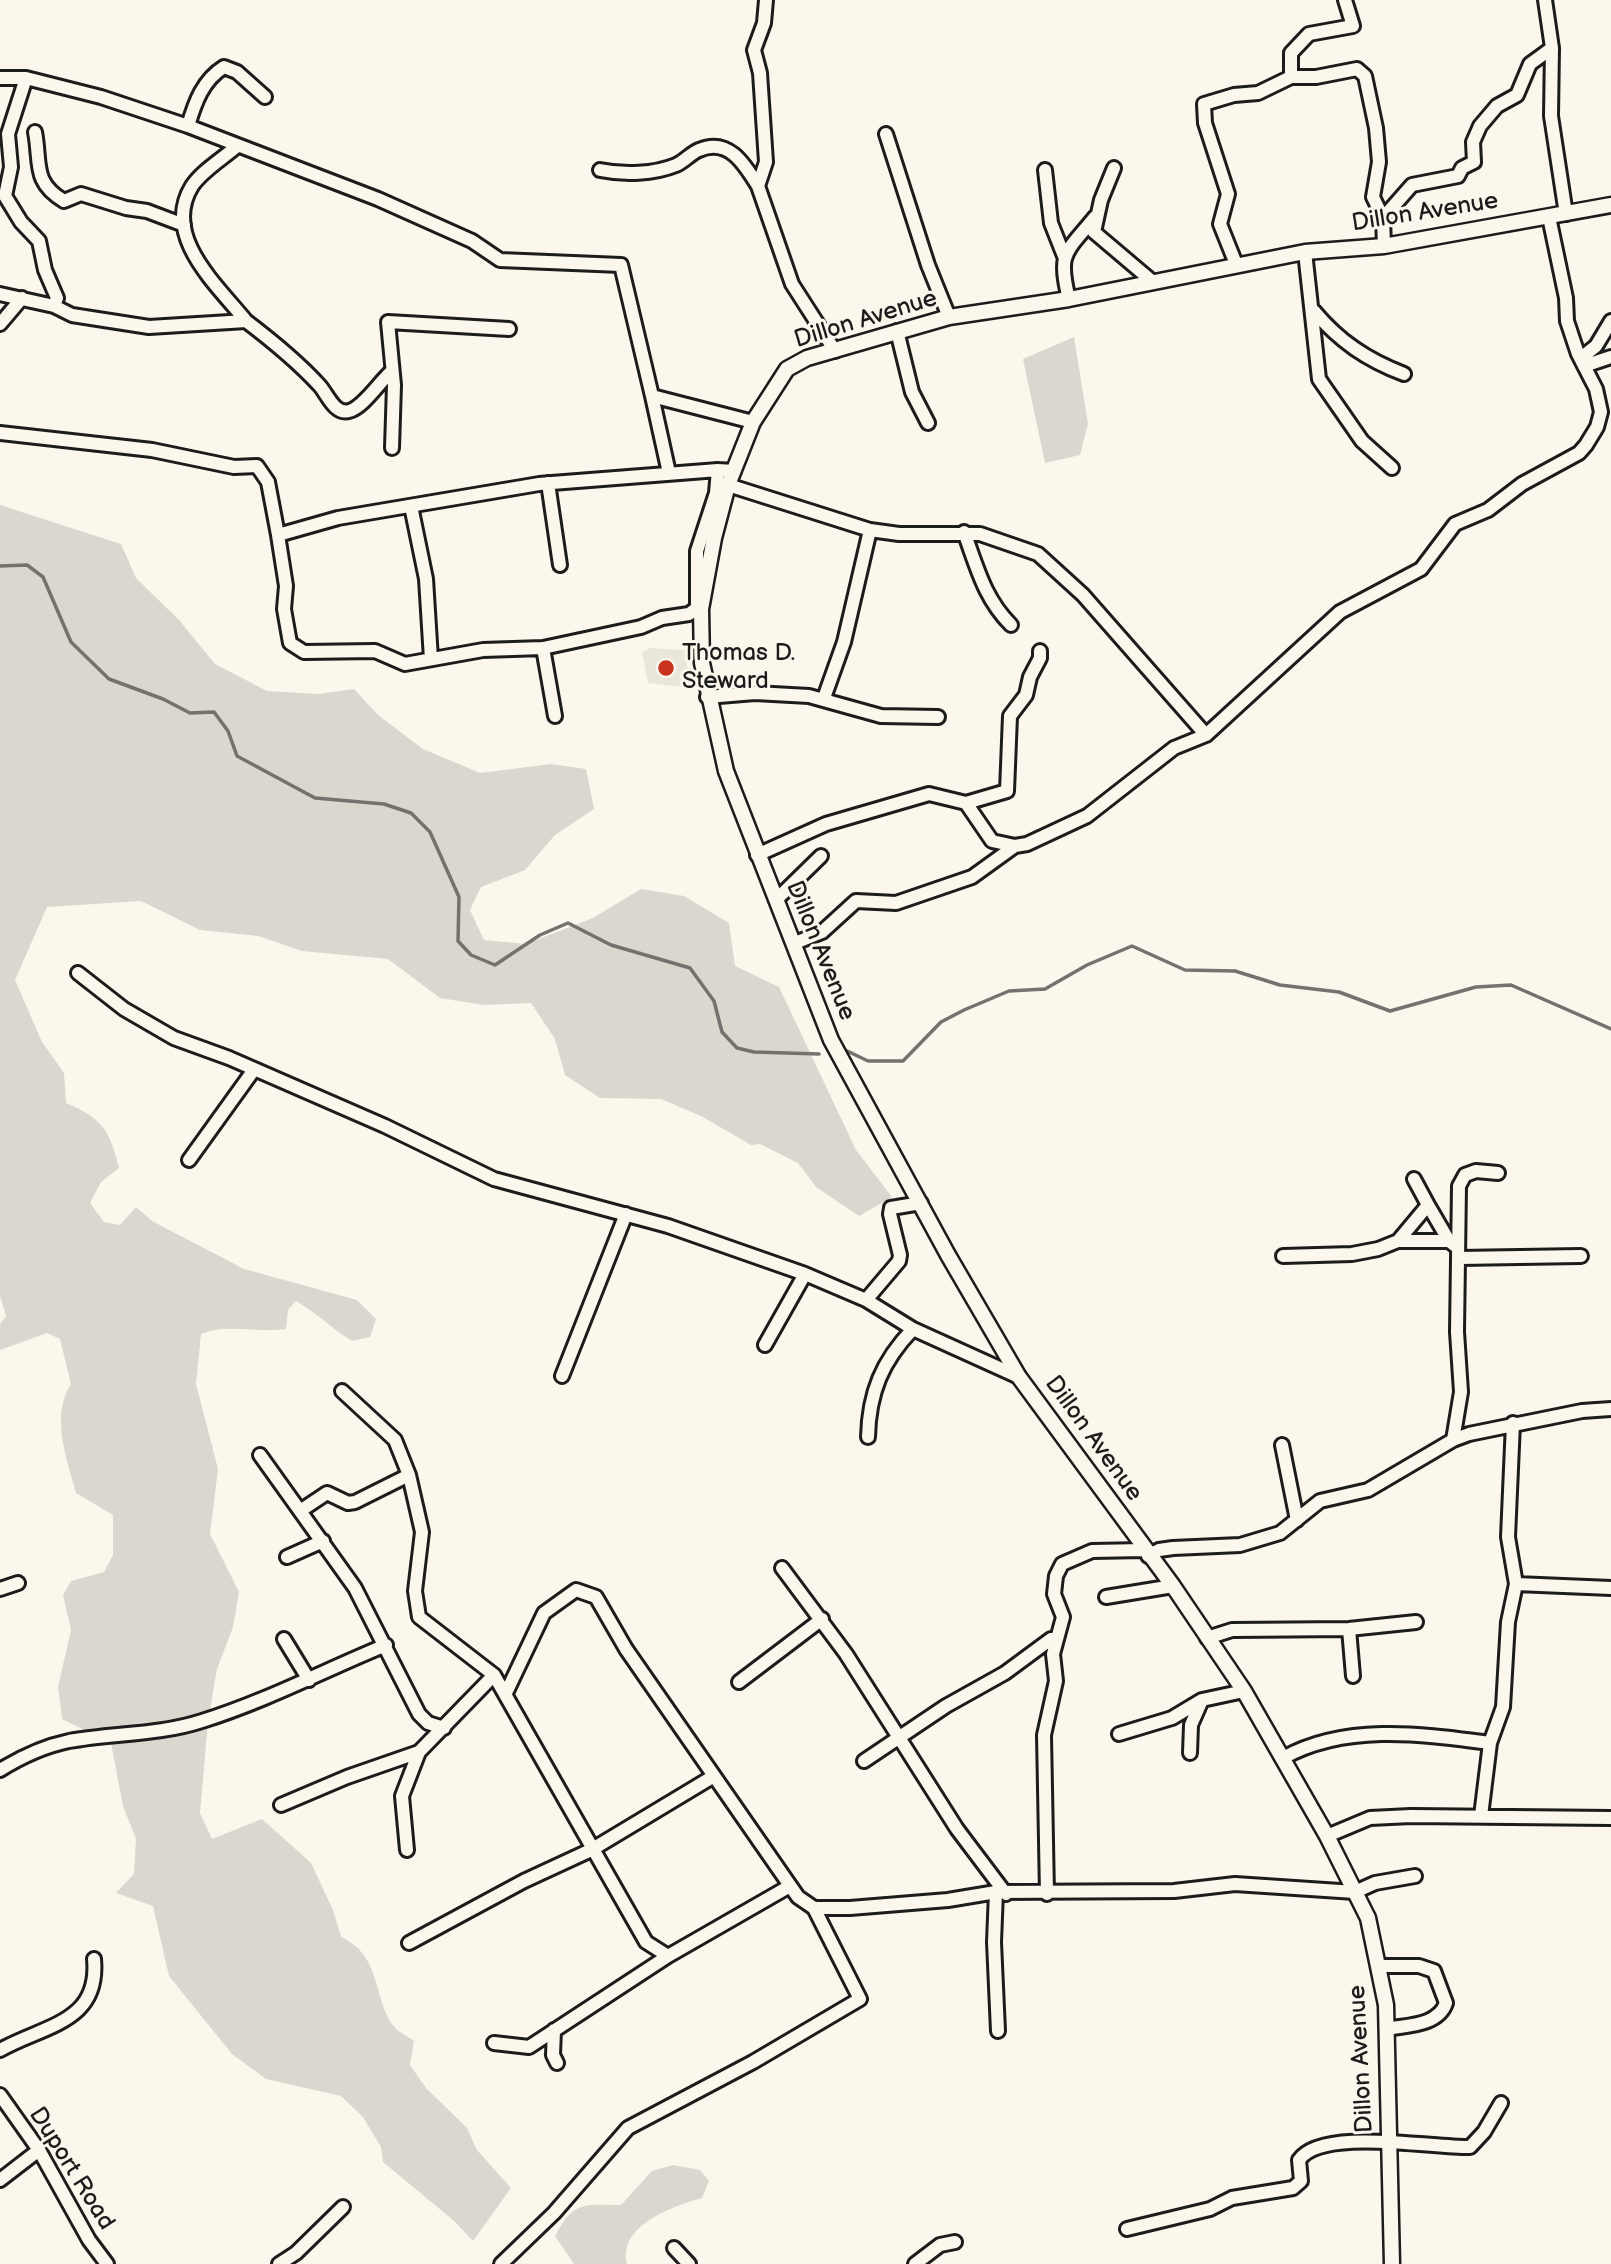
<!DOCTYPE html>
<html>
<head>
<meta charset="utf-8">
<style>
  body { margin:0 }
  canvas { display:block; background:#fbf7ec }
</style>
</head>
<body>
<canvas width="1611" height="2264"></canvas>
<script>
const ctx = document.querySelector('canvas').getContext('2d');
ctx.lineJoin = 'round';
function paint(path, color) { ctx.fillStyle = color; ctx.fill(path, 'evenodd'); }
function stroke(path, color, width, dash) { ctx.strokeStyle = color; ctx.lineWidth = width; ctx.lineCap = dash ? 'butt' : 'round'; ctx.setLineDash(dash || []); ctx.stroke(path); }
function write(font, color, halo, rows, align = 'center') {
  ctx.font = font + ' "Balsamiq Sans",sans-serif'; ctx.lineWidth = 6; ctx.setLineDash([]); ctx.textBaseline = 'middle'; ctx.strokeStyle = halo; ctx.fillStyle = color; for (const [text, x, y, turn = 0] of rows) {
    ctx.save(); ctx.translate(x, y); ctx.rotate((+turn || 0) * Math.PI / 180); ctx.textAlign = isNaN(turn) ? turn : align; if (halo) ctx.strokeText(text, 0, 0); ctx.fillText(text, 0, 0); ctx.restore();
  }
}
paint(new Path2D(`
  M649 648 684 650 691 684 681 687 648 683 642 653Z`), '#eae6dc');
paint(new Path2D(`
  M1074 337 1088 424 1080 455 1045 463 1023 359Z
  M0 505 121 544 136 578 179 620 215 664 267 691 318 694 354 689 378 715 423 749 480 773 551 764 586 769 594 809 555 835 525 870 481 887 470 910 484 940 526 944 593 918 641 889 684 896 729 923 735 966 779 987 856 1150 892 1197 859 1216 816 1187 798 1163 760 1144 751 1145 701 1116 661 1099 600 1098 565 1075 555 1039 531 1003 484 1005 440 998 388 959 302 951 258 936 200 930 141 901 47 907 15 980 42 1042 64 1073 66 1103C102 1118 110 1130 119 1168L101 1182 90 1203 104 1222 120 1225 136 1207 152 1221 244 1269 357 1300 376 1319 370 1337 352 1341C332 1329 317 1313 296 1301L288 1310 286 1329C259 1333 226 1323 201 1334L196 1384 218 1469 210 1534 239 1592 233 1627 217 1669 208 1721 200 1813 212 1839 262 1819 311 1863 333 1910 341 1937C381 1955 373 1996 392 2024 396 2031 407 2036 414 2041L410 2065 426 2088 467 2128 477 2150 511 2188 473 2241 453 2220 383 2162 381 2147 363 2117 341 2096 266 2079 232 2054 169 1976 153 1906 116 1893 134 1874 136 1839 123 1806 111 1743 62 1719 58 1687 71 1630 63 1595 71 1581 104 1572 113 1555V1515L76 1493C67 1458 50 1416 71 1384L60 1339 47 1333 0 1350V1324L6 1316 0 1296Z
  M673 2165 700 2170 709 2181 702 2198C673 2206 617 2226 627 2264H574L555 2236C574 2200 584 2205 621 2205L652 2171Z`), '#dad7ce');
stroke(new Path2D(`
  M0 566 27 565 43 577 71 642 109 679 163 699 190 713 214 712 228 731 237 756 315 798 384 804 411 813 430 832 459 897 458 941 471 955 495 965 540 935 568 923 611 945 690 968 714 1001 722 1032 737 1048 754 1052 819 1054
  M843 1049 868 1061H903L941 1022 964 1010 1009 991 1045 989 1087 965 1132 946 1185 970 1235 971 1280 985 1339 992 1390 1011 1476 987 1511 985 1611 1029`), '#74726e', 3.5);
const minor = new Path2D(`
  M766 0 764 23 754 50 760 73 766 162 758 186 792 284 835 351
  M1545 0 1552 48 1551 116 1566 214
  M1291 77H1316L1357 69 1365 76 1376 128 1379 162 1373 197 1383 218
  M0 78H26L101 97 188 126 378 199 472 241 500 260 621 265 652 396 753 422
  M26 78 8 134 11 167 5 196 21 222 39 241 45 270 57 298 54 306
  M188 126C195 102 203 80 224 67L237 72 265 97
  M35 132C41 163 32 182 64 201L81 194 126 208 147 211 184 225
  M886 134 928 265 949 317
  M236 147C222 159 202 171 192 186 161 236 217 285 246 321
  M1114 168 1101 200 1094 232 1153 282
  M600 170C624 175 654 174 676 165 685 161 691 153 699 150 729 137 745 165 758 186
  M1045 170 1051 223 1064 256
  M1384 246 1383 218 1412 185 1458 176 1462 168 1474 162 1473 142 1480 126 1497 106 1517 95 1530 64 1552 48
  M1305 252 1319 379 1362 441 1392 468
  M1236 264 1220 224 1228 194 1205 123 1204 104 1234 95 1258 93 1291 77V53L1309 34 1353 26 1345 0
  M0 294 54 306 72 315 149 327 246 321C271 340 297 361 319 385 327 393 334 415 349 411 363 408 380 381 392 371
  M1069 299C1057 252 1066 253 1095 217
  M1314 311C1339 341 1367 360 1404 374
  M0 324 22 298
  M897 331 912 392 928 423
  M1581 358 1596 346 1611 321
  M1584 366 1611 357
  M652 396 669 473
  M0 433 152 450 234 467 257 466 268 482 278 535 338 518 539 484 718 470 734 471
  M392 448 394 385 388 322 509 329
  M548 483 560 565
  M728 485 870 530 899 534H980L1038 554 1083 595 1206 735
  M411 506 426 579 431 659
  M964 532C977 567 984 598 1011 625
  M278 535 286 586 284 609 290 643 304 652 375 651 405 664 483 650 543 648 641 627 662 618 689 614 697 608V551L716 493 718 470
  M543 648 555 716
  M707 697 755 693 809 696 881 716 938 717
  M824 698 844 642 870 530
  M966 803 992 841 1015 846 1027 844 1087 816 1174 748 1206 735 1340 612 1421 569 1455 524 1488 510 1522 484 1579 453 1586 445 1597 427 1601 412 1596 389 1578 354 1567 321 1566 298 1549 217
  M757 855 826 824 929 794 966 803 1007 791 1010 716 1026 695 1030 677 1040 658V651
  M776 900 821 856
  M795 943 822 932 856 901 896 903 972 877 1015 846
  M78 973 124 1009 174 1038 229 1058 385 1126 494 1179 668 1226 805 1274 866 1300 913 1329 1019 1377
  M189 1160 253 1071
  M1428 1205 1449 1241
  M1398 1241H1449L1458 1248
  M1283 1256 1352 1254 1378 1249 1398 1241 1428 1205 1414 1179
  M1459 1258 1581 1256
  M866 1300 899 1261 900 1255 890 1214 891 1208 921 1203
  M765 1345 805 1274
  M562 1376 626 1214
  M342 1391 395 1440 409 1475 422 1532 415 1591 419 1617 494 1675 646 1942 668 1956 790 1886
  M1513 1423 1508 1537 1516 1584
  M868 1437C869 1393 882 1361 913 1329
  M1453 1440 1461 1392 1457 1332 1459 1186 1465 1175 1476 1171 1498 1173
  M1282 1445 1297 1520
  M260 1455 300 1511
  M409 1475 355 1502 348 1503 327 1493 300 1511 355 1588 419 1714 428 1723 444 1728
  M1148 1556 1159 1550 1173 1548 1240 1545 1280 1533 1320 1501 1368 1490 1453 1440 1469 1434 1582 1411 1611 1409
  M287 1557 323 1541
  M782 1568 846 1654 957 1829 1006 1894
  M0 1589 18 1583
  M1106 1597 1173 1586
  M1349 1629 1353 1676
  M1207 1638 1232 1630 1349 1629 1416 1622
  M284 1639 309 1680
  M739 1682 822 1619
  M506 1693 544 1613 576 1590 596 1597 626 1649 798 1897 814 1908H850L948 1900 996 1892 1174 1891 1235 1884 1355 1892 1375 1883 1415 1876
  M1119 1734 1172 1718 1202 1700 1244 1691
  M1190 1753 1191 1725 1202 1700
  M1283 1758C1346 1723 1421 1734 1490 1743
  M864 1761 946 1706 1005 1673 1051 1639 1056 1640
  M0 1770C21 1757 45 1746 69 1741 114 1733 159 1735 202 1721 266 1701 325 1670 386 1645
  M281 1805 347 1777 419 1752 494 1675
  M1481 1816 1490 1743 1503 1707 1508 1622 1516 1584 1611 1588
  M1327 1836 1370 1818 1411 1816 1611 1818
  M407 1850 402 1796 419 1752
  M996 1892 994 1942 998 2031
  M1047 1894 1044 1735 1056 1681 1053 1654 1063 1617 1054 1594 1056 1576 1062 1564 1092 1551 1144 1550
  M409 1943 524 1881 591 1850 714 1776
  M1380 1966H1419L1434 1971 1446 2003C1438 2026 1407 2025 1387 2029
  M554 2030 553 2055 557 2063
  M494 2043 529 2047 668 1956
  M0 2050C44 2025 100 2023 94 1959
  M0 2095 39 2150 89 2240 107 2264
  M0 2180 39 2150
  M1127 2229 1210 2209 1232 2198 1293 2188 1301 2181 1299 2160C1321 2127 1433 2148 1470 2147L1484 2132 1501 2103
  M674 2248 689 2264
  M279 2264 296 2253 343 2207
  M501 2264 554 2213 628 2128 753 2062 860 1999 814 1908
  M915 2264 940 2245 955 2242`);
const tertiary = new Path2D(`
  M1392 2264 1386 2005 1368 1918 1327 1836 1244 1691 1173 1586 1019 1377 948 1255 831 1040 726 771 702 663 701 609 714 538 728 485 753 422 787 369 807 358 949 317 1069 299 1305 252 1384 246 1611 205`);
stroke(minor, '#1c1c1c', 18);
stroke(tertiary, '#1c1c1c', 19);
stroke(minor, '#fbf7ec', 12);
stroke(tertiary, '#fbf7ec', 14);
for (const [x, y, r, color] of [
  [666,668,9,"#c8321e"]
]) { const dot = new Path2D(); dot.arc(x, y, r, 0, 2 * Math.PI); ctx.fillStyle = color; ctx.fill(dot); stroke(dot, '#fbf7ec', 2.5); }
write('24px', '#1c1c1c', '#fbf7ec', [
  ["Dillon Avenue",1425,213,-9],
  ["Dillon Avenue",866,320,-17],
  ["Dillon Avenue",820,951,68],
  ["Dillon Avenue",1093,1439,54],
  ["Dillon Avenue",1362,2059,-93],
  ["Duport Road",71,2169,58]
]);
write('24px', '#1c1c1c', '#fbf7ec', [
  ["Thomas D.",682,654],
  ["Steward",682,682]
], 'left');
</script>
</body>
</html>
